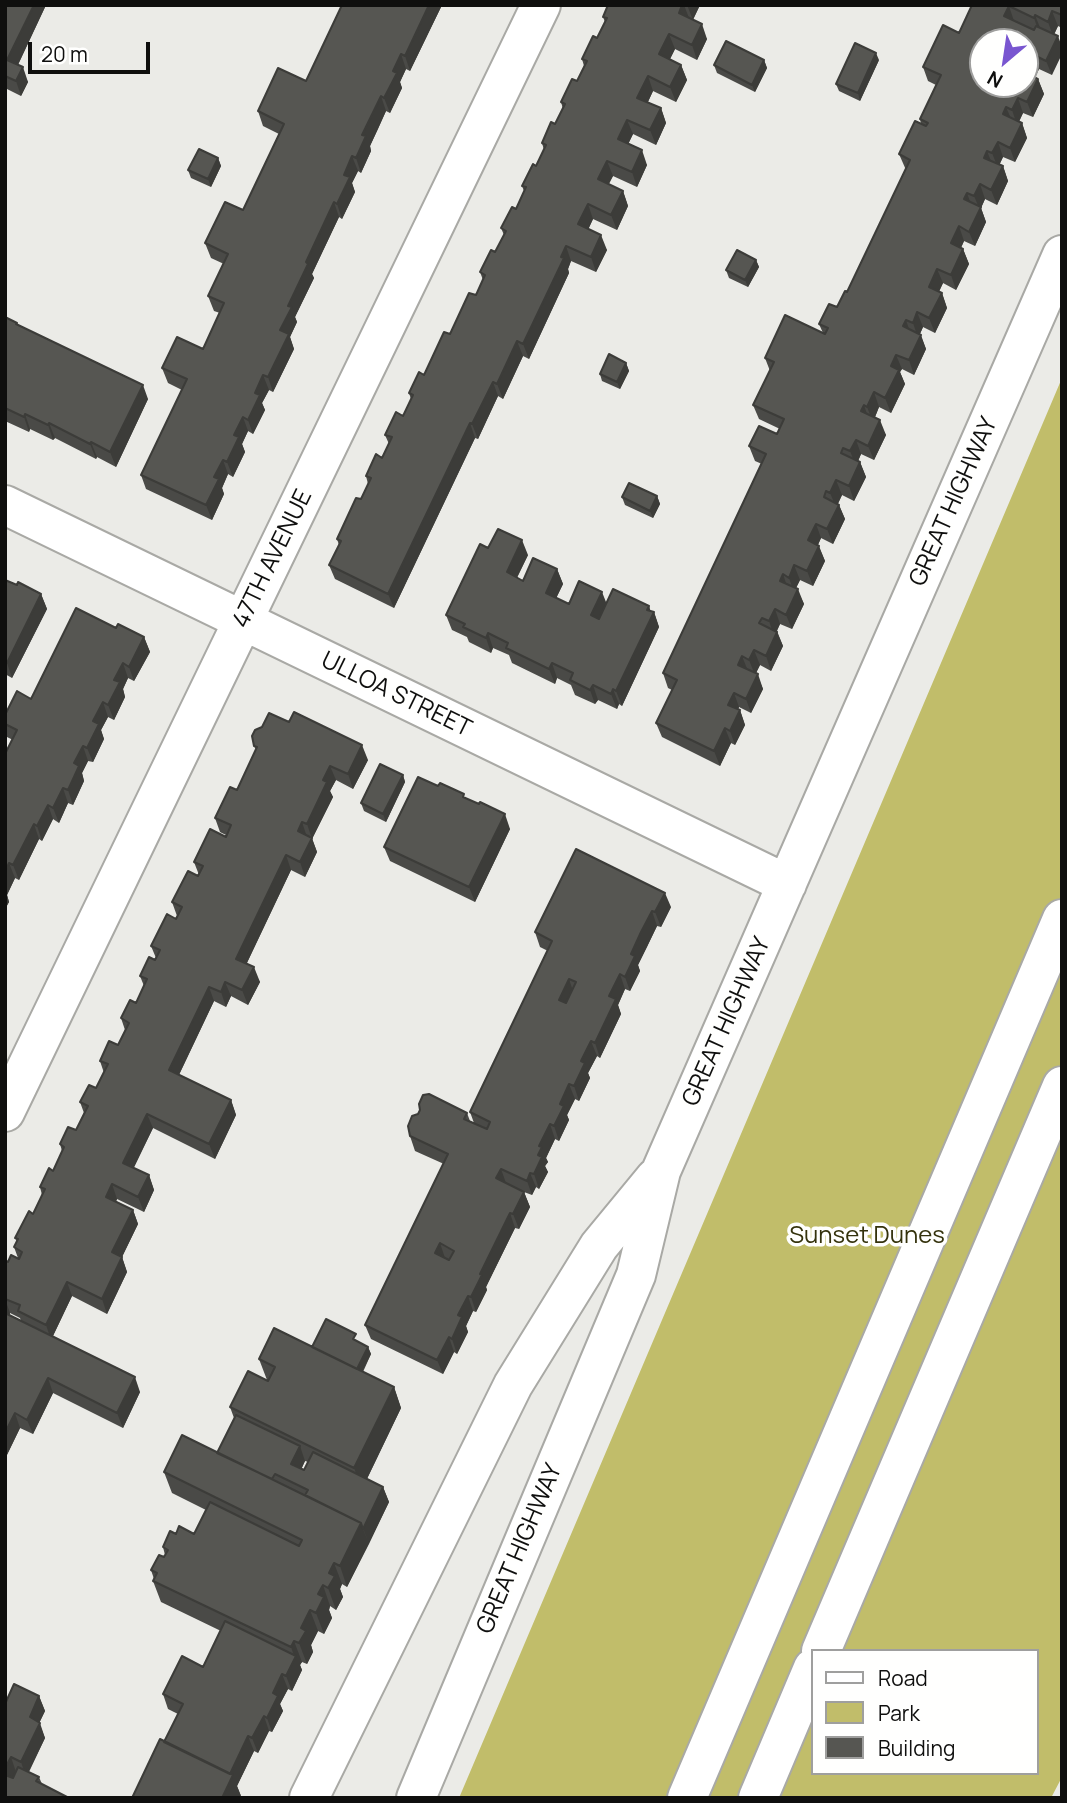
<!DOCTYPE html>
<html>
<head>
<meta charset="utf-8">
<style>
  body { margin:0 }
  #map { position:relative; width:1067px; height:1803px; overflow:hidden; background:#ebebe7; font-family:Manrope,sans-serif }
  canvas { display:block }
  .frame { position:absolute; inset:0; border:7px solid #0f0f0e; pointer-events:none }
  .legend { position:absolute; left:811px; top:1649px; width:228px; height:126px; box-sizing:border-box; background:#fffffe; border:2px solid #9f9f9e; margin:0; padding:9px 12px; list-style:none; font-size:21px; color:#0f0f0e }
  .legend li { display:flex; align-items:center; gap:14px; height:35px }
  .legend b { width:35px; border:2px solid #9f9f9e }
  .north { position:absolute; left:969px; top:28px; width:70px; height:70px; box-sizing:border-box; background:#fffffe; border:2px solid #9f9f9e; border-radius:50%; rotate:209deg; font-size:19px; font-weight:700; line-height:28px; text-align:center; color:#0f0f0e }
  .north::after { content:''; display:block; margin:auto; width:24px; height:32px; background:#7956d0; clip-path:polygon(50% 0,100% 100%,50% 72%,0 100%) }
  .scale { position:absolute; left:28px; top:42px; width:122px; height:32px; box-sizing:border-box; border:4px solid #0f0f0e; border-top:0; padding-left:9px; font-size:21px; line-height:24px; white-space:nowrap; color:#0f0f0e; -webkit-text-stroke:5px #fffffe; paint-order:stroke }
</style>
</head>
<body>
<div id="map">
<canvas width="1067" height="1803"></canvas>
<div class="frame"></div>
<ul class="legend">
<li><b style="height:9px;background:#fff"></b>Road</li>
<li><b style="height:19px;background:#c1bd6a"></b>Park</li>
<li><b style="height:19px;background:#565652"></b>Building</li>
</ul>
<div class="north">N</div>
<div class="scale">20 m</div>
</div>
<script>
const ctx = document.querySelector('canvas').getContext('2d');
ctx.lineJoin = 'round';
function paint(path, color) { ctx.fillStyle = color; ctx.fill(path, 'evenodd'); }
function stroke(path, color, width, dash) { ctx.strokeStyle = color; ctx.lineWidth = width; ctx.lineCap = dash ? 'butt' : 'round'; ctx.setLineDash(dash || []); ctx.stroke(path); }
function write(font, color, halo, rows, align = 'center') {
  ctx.font = font + ' Manrope,sans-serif'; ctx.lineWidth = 7; ctx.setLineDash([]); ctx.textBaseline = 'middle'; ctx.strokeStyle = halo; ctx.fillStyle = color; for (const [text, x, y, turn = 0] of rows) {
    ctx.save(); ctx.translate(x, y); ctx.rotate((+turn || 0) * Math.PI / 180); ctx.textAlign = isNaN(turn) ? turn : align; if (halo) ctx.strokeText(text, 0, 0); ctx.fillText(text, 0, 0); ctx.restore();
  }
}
paint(new Path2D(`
  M1062 378V1777L1051 1798H459ZM813 1651H1037V1773H813Z`), '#c1bd6a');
const minor = new Path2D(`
  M5 505 787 884
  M5 1112 541 5
  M821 1651 1062 1086
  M309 1798 513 1385 599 1246 655 1178
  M416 1798 636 1275 661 1171 1062 255
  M687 1798 1062 919
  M758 1798 813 1668`);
stroke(minor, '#a9a9a5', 42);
stroke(minor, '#fff', 38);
paint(new Path2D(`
  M5 5H46L18 65 28 82 21 96 7 89 5 92Z
  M442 5 410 71 406 69 400 82 402 88 390 113 386 111 378 129 370 146 371 151 361 173 358 171 352 183 355 192 342 219 339 217 312 274 314 278 295 317 297 322 290 337 294 349 273 392 269 390 262 403 265 410 253 434 248 431 242 444 245 452 233 477 228 474 222 488 224 494 212 520 146 489 141 475 182 390 168 383 162 368 203 349 220 313 214 311 208 296 224 264 211 258 205 243 243 210 279 134 263 126 258 111 306 81Z
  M608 5H700L693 19 707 39 697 60 675 49 670 59 681 65 687 80 676 102 653 91 648 102 661 108 666 123 656 145 633 134 628 144 647 165 637 187 613 176 608 184 623 191 628 206 617 230 593 219 588 229 607 250 596 272 571 261 568 269 569 273 529 359 523 356 503 399 498 396 478 439 475 438 394 608 335 579 329 565 339 545 337 539 361 499 368 484 366 476 382 458 389 444 385 435 403 416 411 399 409 393 424 375 476 295 483 280 480 272 495 252 504 235 501 228 516 209 524 191 522 186 536 166 544 150 542 143 555 124 563 109 561 102 577 81 584 66 582 59 597 38 605 22 603 17Z
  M972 5H1062V28L1058 26 1054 35 1052 75 1039 69 1035 77 1038 79 1044 94 1033 117 1023 113 1019 122 1022 123 1027 138 1015 162 1003 157 999 165 1003 166 1008 181 997 205 985 199 981 208 986 222 975 246 964 241 961 248 963 249 969 264 956 290 943 283 939 292 942 293 947 308 935 333 923 327 920 334 926 349 914 375 902 369 900 372 905 384 891 413 879 407 875 417 886 435 874 460 861 454 858 461 860 462 866 477 854 501 842 495 838 504 839 505 845 519 833 544 821 538 818 545 825 561 813 586 800 580 796 588 804 604 792 629 780 624 777 631 783 646 771 671 760 665 756 673 763 689 751 713 739 707 738 709 740 710 745 725 735 745 731 743 720 766 662 737 656 723 672 690 668 688 663 673 762 464 755 461 749 446 777 434 780 429 759 419 753 405 770 371 765 358 823 333 819 324 837 307 847 292 906 170 899 154 921 124 920 119 936 85 928 81 923 67 959 33Z
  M764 60 767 68 755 92 717 73 714 65Z
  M879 60 860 101 839 91 836 84Z
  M218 158 221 166 211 187 191 178 188 170Z
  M756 260 759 267 748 287 729 278 726 270Z
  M5 317 148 399 116 467 97 457 96 459 55 438 53 440 30 429 29 432 5 421Z
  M626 363 629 371 620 389 602 381 600 374Z
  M657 496 660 504 653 518 625 505 622 497Z
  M488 548 528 555 517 578 523 581 557 569 563 584 556 598 569 604H606L649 606 650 611 654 612 659 627 622 706 619 704 617 709 598 700 595 704 575 695 571 685 557 678 555 684 512 663 509 655 493 648 491 653 469 642 467 637 452 630 446 615Z
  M5 580 41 594 47 609 12 678 5 674Z
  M116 628 144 637 150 652 134 681 128 678 123 689 125 697 114 720 108 717 101 730 104 739 93 762 88 761 82 773 84 781 73 805 68 803 59 823 53 819 42 841 39 839 19 880 15 878 7 895 9 902 5 909 13 740 7 737 5 732V715L31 699Z
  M254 746 368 760 353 789 336 780 330 791 333 797 312 839 317 852 305 877 291 870 247 963 260 982 248 1005 231 996 226 1007 214 1001 179 1075 231 1100 236 1115 215 1159 153 1128 133 1168 149 1175 154 1190 144 1212 117 1199 116 1201 133 1210 138 1224 122 1257 127 1272 107 1314 72 1296 53 1336 140 1392 123 1428 53 1393 33 1434 20 1428 5 1459V1260L8 1262 18 1258 14 1247 17 1242 15 1238 33 1214 42 1195 40 1187 53 1171 62 1151 60 1144 76 1130 84 1113 80 1102 96 1088 104 1073 100 1061 118 1045 125 1030 121 1018 136 1003 144 986 140 976 156 958 151 946 177 916 172 902 199 875 194 862 226 837V835L220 832 215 818 237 790 256 750ZM10 1313 20 1318 21 1321 10 1315Z
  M403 775 405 782 386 822 364 811 361 803Z
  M465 798 510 829 475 902 390 861 384 847Z
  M671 907 661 927 657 926 647 947 638 965 640 971 630 991 625 989 618 1005 621 1014 600 1058 597 1056 588 1073 590 1078 579 1101 575 1099 567 1115 569 1120 559 1141 555 1139 546 1158 548 1162 545 1166 548 1172 539 1189 536 1187 532 1195 524 1192 530 1207 519 1229 515 1228 486 1287 487 1290 476 1312 473 1311 466 1326 468 1332 457 1354 454 1352 443 1374 371 1339 365 1325 444 1164 415 1151 410 1136 467 1113 470 1121 474 1123 470 1112 548 951 540 947 535 932Z
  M359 1342 368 1347 371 1354 363 1372 394 1387 401 1408 367 1479 383 1487 389 1502 347 1587 342 1584 340 1589 343 1597 336 1610 330 1606 329 1610 332 1618 324 1634 318 1631 311 1645 313 1652 307 1664 302 1662 300 1665 302 1670 292 1691 288 1689 280 1704 283 1711 272 1732 269 1731 258 1753 254 1751 237 1786 241 1796 164 1742 178 1714 168 1709 163 1694 203 1667 221 1631 161 1602 153 1581 154 1579 151 1570 164 1557 165 1555 163 1547 176 1534H194L206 1510 172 1493 164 1472 217 1453 234 1418 230 1407 267 1380 259 1359 312 1347ZM305 1461 308 1462 304 1470 301 1469Z
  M39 1696 45 1711 39 1723 45 1738 29 1772 39 1777 42 1784 5 1798V1704Z`), '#4a4a47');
paint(new Path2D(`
  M34 5H46L13 75 7 60Z
  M429 5H442L410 71 405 56Z
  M682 5H684L689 18 679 13Z
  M687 5H700L693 20Z
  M1009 6 1014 21 1004 16Z
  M1052 11 1058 26 1053 36 1048 22Z
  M1035 15 1041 30 1039 33 1034 18Z
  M702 24 707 39 697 60 692 45Z
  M669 34 675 49 665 69 659 54Z
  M1058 36 1062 47V54L1052 75 1046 61Z
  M876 53 879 60 860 101 858 93Z
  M401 54 406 69 400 82 402 88 390 113 384 98 393 71Z
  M1034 55 1039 69 1035 77 1038 79 1044 94 1033 117 1027 102 1028 66Z
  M764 60 767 68 755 92 752 85Z
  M681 65 687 80 676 102 670 87Z
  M23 67 28 82 21 96 16 81Z
  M648 76 653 91 643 112 637 98Z
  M381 96 386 111 370 146 371 151 361 173 356 158 362 135Z
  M1018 98 1023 113 1017 125 1012 110Z
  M1006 107 1012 121 1003 114Z
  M661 108 666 123 656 145 650 130Z
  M627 120 633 134 624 153 618 139Z
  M1022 123 1027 138 1015 162 1010 148Z
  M998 142 1003 157 998 168 992 153Z
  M642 150 647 165 637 187 632 172Z
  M987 151 993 166 984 158Z
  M352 156 358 171 352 183 355 192 342 219 337 204 344 175Z
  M218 158 221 166 211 187 208 179Z
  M607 161 613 176 604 194 598 179Z
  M1003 166 1008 181 997 205 991 190Z
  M980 184 985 199 981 208 986 222 975 246 969 232 980 210 974 196Z
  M623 191 628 206 617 230 611 215Z
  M967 193 972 207 964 199Z
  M334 202 339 217 312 274 314 278 295 317 297 322 290 337 294 349 273 392 268 377 280 330 288 306 306 262Z
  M588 204 593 219 584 239 578 224Z
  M959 226 964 241 956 258 951 243Z
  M601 235 607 250 596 272 591 257Z
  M566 246 571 261 568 269 569 273 529 359 523 344Z
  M963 249 969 264 956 290 951 275Z
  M756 260 759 267 748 287 745 280Z
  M937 269 943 283 934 301 929 287Z
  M942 293 947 308 935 333 929 318Z
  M917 312 923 327 918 338 913 323Z
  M906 320 911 335 903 326Z
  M921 335 926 349 914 375 909 360Z
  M517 341 523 356 503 399 497 384Z
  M896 355 902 369 900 372 905 384 891 413 885 398 891 366Z
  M626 363 629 371 620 389 617 382Z
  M263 375 269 390 262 403 265 410 253 434 248 420 255 393Z
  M493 382 498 396 478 439 472 424Z
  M143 385 148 399 116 467 110 452Z
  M874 392 879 407 873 422 867 407Z
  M864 405 869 420 861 411Z
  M25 414 30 429 29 432 24 417Z
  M243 417 248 431 242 444 245 452 233 477 227 462 234 435Z
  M880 420 886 435 874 460 868 446Z
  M49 423 55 438 53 440 48 425Z
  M470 423 475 438 394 608 388 594Z
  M856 440 861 454 856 466 850 451Z
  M91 442 97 457 96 459 90 444Z
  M223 460 228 474 222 488 224 494 212 520 206 505 214 477Z
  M860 462 866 477 854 501 849 486Z
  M836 480 842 495 836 507 830 493Z
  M657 496 660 504 653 518 650 511Z
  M839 505 845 519 833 544 827 529Z
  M816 524 821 538 813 555 808 540Z
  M522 540 528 555 512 587 507 572Z
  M819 546 825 561 813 586 807 571Z
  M794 565 800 580 794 592 789 578Z
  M557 569 563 584 552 607 546 593Z
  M783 574 788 589 780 581Z
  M798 589 804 604 792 629 786 615Z
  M602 592 608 607 597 630 591 615Z
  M41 594 47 609 12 678 7 663Z
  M649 606 652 616 654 612 659 627 622 706 616 691Z
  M775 609 780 624 774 636 769 621Z
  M777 632 783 646 771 671 766 656Z
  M488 633 493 648 491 653 486 638Z
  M144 637 150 652 134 681 129 667Z
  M754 650 760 665 755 675 749 660Z
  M742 656 748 671 738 665Z
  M123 663 128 678 123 689 125 697 114 720 108 705 114 680Z
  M552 663 557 678 555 684 549 669Z
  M758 674 763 689 751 713 746 699Z
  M593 685 598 700 595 704 590 690Z
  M613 689 619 704 617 709 611 694Z
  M734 693 739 707 734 719 728 705Z
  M103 702 108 717 101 730 104 739 93 762 87 748 93 721Z
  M740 710 745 725 735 745 730 731Z
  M725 728 731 743 720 766 714 751Z
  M362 745 368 760 353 789 348 774Z
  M83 746 88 761 82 773 84 781 73 805 68 790 74 763Z
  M330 766 336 780 330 791 333 797 312 839 307 824 323 780Z
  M403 775 405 782 386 822 383 814Z
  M63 788 68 803 59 823 53 808Z
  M48 805 53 819 42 841 37 826Z
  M505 814 510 829 475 902 469 887Z
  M302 822 307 837 298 831Z
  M34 824 39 839 19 880 13 865Z
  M312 838 317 852 305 877 300 862Z
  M286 855 291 870 242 973 236 959Z
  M9 863 15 878 7 895 9 902 5 909V872Z
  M665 893 671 907 661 927 655 912Z
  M652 911 657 926 638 965 640 971 630 991 625 977 631 954Z
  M254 967 260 982 248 1005 242 990Z
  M620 974 625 989 618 1005 621 1014 600 1058 595 1043 609 996Z
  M569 979 574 994 564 1014 559 1000Z
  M225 982 231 996 226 1007 221 992Z
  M209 987 214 1001 174 1085 169 1070Z
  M591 1041 597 1056 588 1073 590 1078 579 1101 574 1086 581 1061Z
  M569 1084 575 1099 567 1115 569 1120 559 1141 554 1126 560 1104Z
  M231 1100 236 1115 215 1159 209 1144Z
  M147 1114 153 1128 129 1178 123 1163Z
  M550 1124 555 1139 546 1158 548 1162 545 1166 548 1172 539 1189 534 1174 539 1146Z
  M501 1169 506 1183 496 1178Z
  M530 1173 536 1187 532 1195 527 1181Z
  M149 1175 154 1190 144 1212 138 1197Z
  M112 1184 117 1199 112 1211 106 1197Z
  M524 1192 530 1207 519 1229 513 1214Z
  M133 1210 138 1224 122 1257 127 1272 107 1314 102 1299 112 1252Z
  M510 1213 515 1228 486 1287 487 1290 476 1312 471 1297 480 1274Z
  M440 1243 445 1258 435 1253Z
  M67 1282 72 1296 51 1340 46 1325Z
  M468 1296 473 1311 466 1326 468 1332 457 1354 452 1339 458 1315Z
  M5 1299 10 1313 7 1319 5 1313Z
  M449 1337 454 1352 443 1374 437 1360Z
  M368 1347 371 1354 359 1378 356 1371Z
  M135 1377 140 1392 123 1428 117 1413Z
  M48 1378 53 1393 33 1434 27 1420Z
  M394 1387 401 1408 362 1489 354 1468Z
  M15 1413 20 1428 5 1459V1433Z
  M300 1446 305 1461 297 1479 291 1464Z
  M383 1487 389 1502 369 1544 363 1529Z
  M361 1523 369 1544 347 1587 340 1566Z
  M334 1563 342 1584 340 1589 343 1597 336 1610 328 1588 329 1573Z
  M323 1585 330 1606 329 1610 332 1618 324 1634 316 1613 318 1594Z
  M310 1610 318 1631 311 1645 313 1652 307 1664 299 1643 301 1628Z
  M294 1641 302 1662 300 1665 302 1670 292 1691 286 1676 295 1659 291 1647Z
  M282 1674 288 1689 280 1704 283 1711 272 1732 267 1718 273 1693Z
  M39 1696 45 1711 35 1732 30 1717Z
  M264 1716 269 1731 258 1753 252 1738Z
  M40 1723 45 1738 26 1777 21 1762Z
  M248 1736 254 1751 237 1786 241 1796 240 1798H222L229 1778Z
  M11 1757 16 1772 8 1789 5 1781V1768Z`), '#3c3c39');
const building = new Path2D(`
  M5 5H34L7 60 23 67 16 81 5 76Z
  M342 5H429L405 56 401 54 393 71 397 73 384 98 381 96 362 135 366 136 356 158 352 156 344 175 350 177 337 204 334 202 306 262 308 264 288 306 292 307 280 330 289 334 268 377 263 375 255 393 260 395 248 420 243 417 234 435 239 437 227 462 223 460 214 477 219 479 206 505 141 475 187 379 162 368 177 337 203 349 224 303 208 296 228 254 205 243 225 202 243 210 284 124 258 111 278 68 306 81Z
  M608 5H682L679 13 702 24 692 45 669 34 659 54 681 65 670 87 648 76 637 98 661 108 650 130 627 120 618 139 642 150 632 172 607 161 598 179 623 191 611 215 588 204 578 224 601 235 591 257 566 246 561 257 564 258 523 344 517 341 497 384 493 382 472 424 470 423 388 594 329 565 341 541 337 539 356 498 361 499 371 478 366 476 376 454 382 458 392 437 385 435 396 412 403 416 413 395 409 393 419 372 424 375 444 332 450 334 469 293 476 295 485 275 480 272 491 250 495 252 506 231 501 228 512 207 516 209 526 187 522 186 533 164 536 166 546 145 542 143 551 122 555 124 565 104 561 102 572 79 577 81 587 61 582 59 593 36 597 38 607 18 603 17Z
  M972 5H1062V15L1052 11 1048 22 1035 15 1034 18 1009 6 1004 16 1034 30 1036 26 1058 36 1046 61 1034 55 1028 66 1032 67 1029 74 1038 79 1027 102 1018 98 1012 110 1006 107 1003 114 1022 123 1010 148 998 142 992 153 987 151 984 158 1003 166 991 190 980 184 974 196 967 193 964 199 981 207 969 232 959 226 951 243 963 249 951 275 937 269 929 287 942 293 929 318 917 312 913 323 906 320 903 326 921 335 909 360 896 355 891 366 899 370 885 398 874 392 867 407 864 405 861 411 880 420 868 446 856 440 850 451 843 448 841 453 860 462 849 486 836 480 830 493 826 491 824 497 839 505 827 529 816 524 808 540 819 546 807 571 794 565 789 578 783 574 780 581 798 589 786 615 775 609 769 621 762 618 759 623 777 632 766 656 754 650 749 660 742 656 738 665 758 674 746 699 734 693 728 705 740 710 730 731 725 728 714 751 656 723 677 680 663 673 766 454 749 446 759 426 777 434 784 419 753 405 774 362 765 358 785 315 825 334 828 328 819 324 829 304 837 307 845 291 847 292 910 160 899 154 915 121 926 126 928 123 920 119 941 75 923 67 943 25 959 33ZM983 42H1025V84H983Z
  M726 41 764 60 752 85 714 65Z
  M855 43 876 53 858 93 836 84Z
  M199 149 218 158 208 179 188 170Z
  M737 250 756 260 745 280 726 270Z
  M5 317 17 323 16 324 143 385 110 452 91 442 90 444 49 423 48 425 25 414 24 417 5 408Z
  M609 354 626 363 617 382 600 374Z
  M629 483 657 496 650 511 622 497Z
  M498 529 522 540 507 572 523 581 533 558 557 569 546 593 569 604 579 581 602 592 591 615 599 619 613 589 649 606 647 610 654 612 616 691 613 689 611 694 593 685 590 690 570 680 573 673 552 663 549 669 506 648 508 643 488 633 486 638 463 627 465 624 446 615 480 544 488 548Z
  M5 580 17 585 18 582 41 594 7 663 5 662Z
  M76 608 116 628 118 624 144 637 129 667 123 663 114 680 120 682 108 705 103 702 93 721 99 724 87 748 83 746 74 763 79 766 68 790 63 788 53 808 48 805 37 826 34 824 13 865 9 863 5 872V754L17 730 5 724V715L17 691 31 699Z
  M294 712 362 745 348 774 330 766 323 780 327 782 307 824 302 822 298 831 312 838 300 862 286 855 236 959 254 967 242 990 225 982 221 992 209 987 169 1070 231 1100 209 1144 147 1114 123 1163 149 1175 138 1197 112 1184 106 1197 133 1210 112 1252 122 1257 102 1299 67 1282 46 1325 18 1311 20 1305 5 1299V1260L8 1262 11 1255 19 1259 22 1252 14 1247 18 1239 15 1238 29 1211 33 1214 45 1189 40 1187 49 1168 53 1171 64 1147 60 1144 68 1127 76 1130 88 1106 80 1102 89 1085 96 1088 108 1064 100 1061 109 1041 118 1045 129 1023 121 1018 130 1000 136 1003 147 979 140 976 149 957 155 960 160 950 151 946 167 914 176 919 182 907 172 902 188 871 198 876 203 866 194 862 210 829 226 837 231 825 215 818 230 787 237 790 257 747 254 746 252 736 255 730 262 727 269 713 289 722Z
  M380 764 403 775 383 814 361 803Z
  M418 777 438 786 440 783 464 794 463 797 479 804 480 802 505 814 469 887 384 847Z
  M576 849 665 893 655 912 652 911 641 932 631 954 635 956 625 977 620 974 609 996 616 999 595 1043 591 1041 581 1061 585 1063 574 1086 569 1084 560 1104 564 1106 554 1126 550 1124 539 1146 542 1147 538 1155 542 1157 534 1174 530 1173 527 1181 501 1169 496 1178 524 1192 513 1214 510 1213 480 1274 482 1275 471 1297 468 1296 458 1315 462 1317 452 1339 449 1337 437 1360 365 1325 448 1154 410 1136 408 1126 412 1116 418 1114 420 1110 419 1104 423 1095 429 1094 467 1113 464 1119 487 1129 490 1122 470 1112 552 941 535 932ZM569 979 576 982 566 1003 559 1000ZM440 1243 454 1251 449 1260 435 1253Z
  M5 1313 135 1377 117 1413 48 1378 27 1420 15 1413 5 1433Z
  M326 1319 356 1334 353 1339 368 1347 357 1369 312 1347Z
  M274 1328 394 1387 354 1468 230 1407 248 1371 268 1381 275 1367 259 1359Z
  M236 1415 300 1446 291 1464 304 1470 313 1452 383 1487 363 1529 361 1523 305 1495 308 1490 275 1474 272 1479 217 1453Z
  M182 1435 361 1523 340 1566 334 1563 329 1573 335 1576 328 1588 323 1585 318 1594 324 1597 316 1613 310 1610 301 1628 306 1631 299 1643 294 1641 291 1647 153 1581 157 1573 151 1570 159 1555 164 1557 168 1550 163 1547 170 1531 176 1534 179 1526 194 1534 210 1502 299 1546 302 1540 164 1472Z
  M225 1621 296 1656 286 1676 282 1674 273 1693 278 1696 267 1718 264 1716 252 1738 248 1736 230 1774 164 1742 183 1704 163 1694 182 1656 203 1667Z
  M14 1684 39 1696 30 1717 40 1723 21 1762 11 1757 5 1768V1704Z
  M160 1739 233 1775 222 1798H132Z
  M18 1767 39 1777 36 1781 69 1798H5V1775L13 1778Z`);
paint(building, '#565652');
stroke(building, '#3c3c39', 2);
write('24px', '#0f0f0e', '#fffffe', [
  ["GREAT HIGHWAY",954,502,-66],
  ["47TH AVENUE",273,559,-64],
  ["ULLOA STREET",396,695,26],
  ["GREAT HIGHWAY",727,1022,-66],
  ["GREAT HIGHWAY",520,1549,-67]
]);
write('24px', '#34320c', '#fffffe', [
  ["Sunset Dunes",867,1236]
]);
</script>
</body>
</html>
